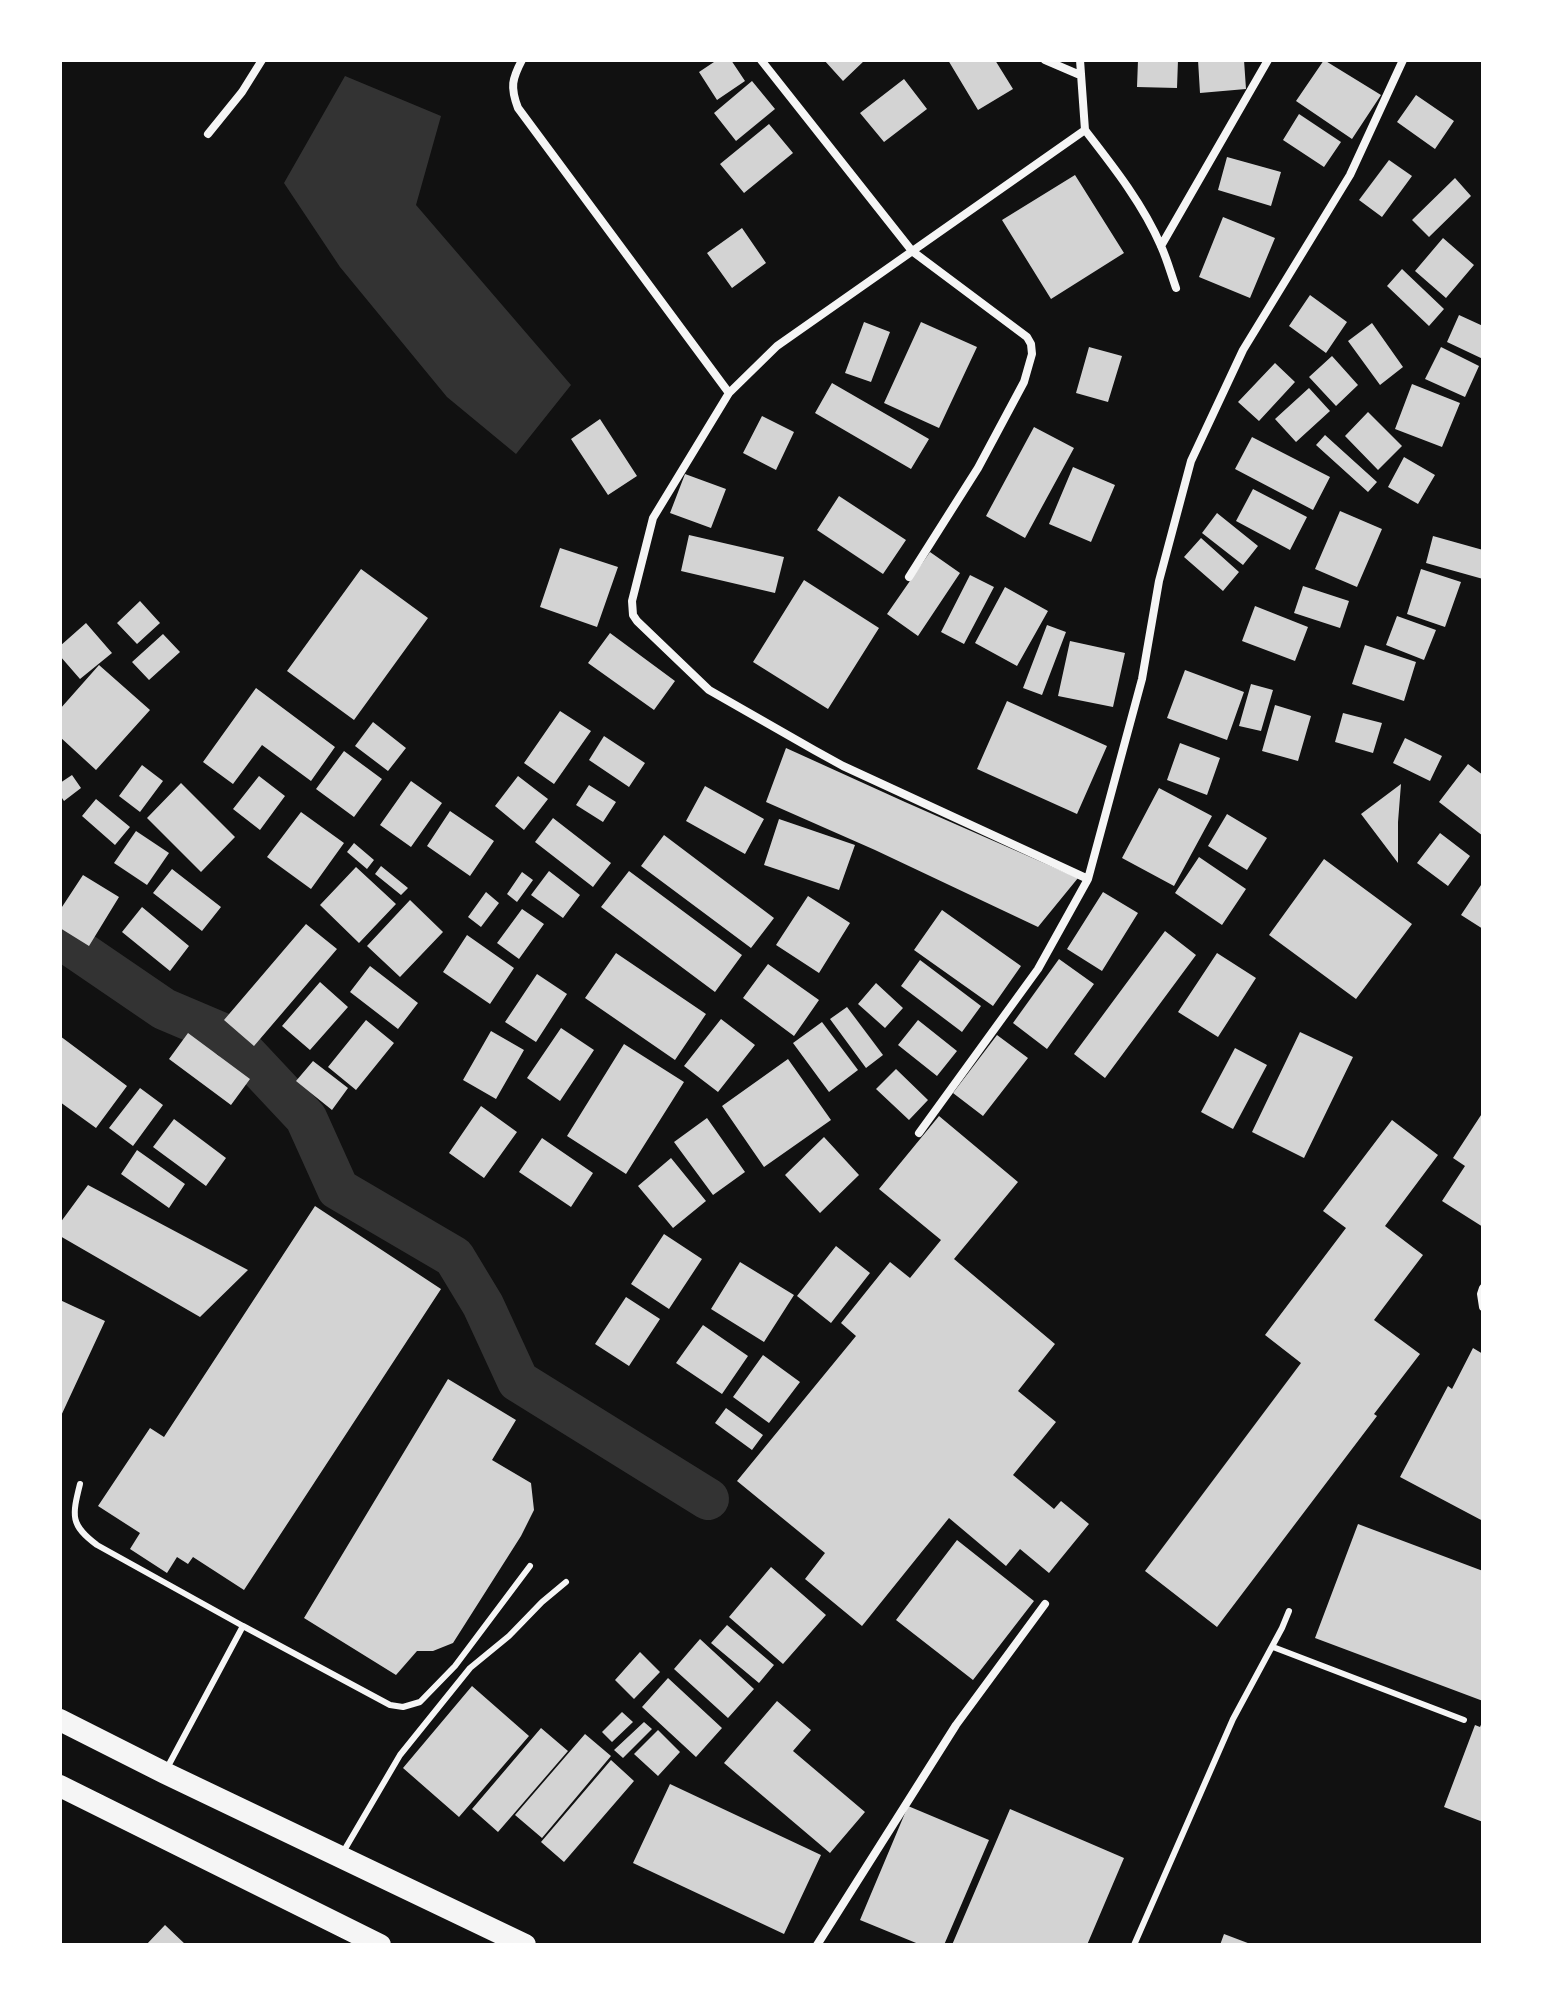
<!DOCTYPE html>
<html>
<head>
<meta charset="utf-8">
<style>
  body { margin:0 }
  #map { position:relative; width:1543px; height:2005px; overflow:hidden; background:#111; font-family:"Fira Sans",sans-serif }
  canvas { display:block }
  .frame { position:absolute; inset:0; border:62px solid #fff; pointer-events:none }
</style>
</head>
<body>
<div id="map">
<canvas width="1543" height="2005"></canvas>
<div class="frame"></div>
</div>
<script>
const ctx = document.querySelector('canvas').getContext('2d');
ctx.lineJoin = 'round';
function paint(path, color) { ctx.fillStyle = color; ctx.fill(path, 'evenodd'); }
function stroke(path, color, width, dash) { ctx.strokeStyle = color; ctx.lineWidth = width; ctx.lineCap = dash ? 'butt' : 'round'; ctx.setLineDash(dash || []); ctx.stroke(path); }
paint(new Path2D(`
  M345 76 441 116 416 205 571 385 516 454 447 397 340 267 284 183Z`), '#333');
stroke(new Path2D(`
  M60 938 164 1009 230 1037 306 1118 338 1189 454 1257 483 1305 518 1381 708 1499`), '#333', 42);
paint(new Path2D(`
  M717 60H731L745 81 717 100 699 72Z
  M824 60H865L843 81Z
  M948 60H995L1013 89 978 110Z
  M1138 60H1178L1177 88 1137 87Z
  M1198 60H1244L1246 89 1200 93Z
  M1324 60 1381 95 1352 139 1296 101Z
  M904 79 927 109 884 142 860 113Z
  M752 81 775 109 736 141 714 113Z
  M1416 95 1454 121 1435 149 1397 122Z
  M1299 114 1341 142 1324 167 1283 140Z
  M769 124 793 153 744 193 720 164Z
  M1227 157 1281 172 1271 206 1218 190Z
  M1389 160 1412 176 1382 217 1359 200Z
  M1075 175 1124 253 1051 299 1002 220Z
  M1455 178 1471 196 1429 237 1412 220Z
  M1223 217 1275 238 1250 298 1199 277Z
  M742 228 766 263 732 288 707 253Z
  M1443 238 1474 265 1446 298 1415 271Z
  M1402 269 1444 309 1429 326 1387 286Z
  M1310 295 1347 322 1326 353 1289 326Z
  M1459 315 1483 326V359L1447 342Z
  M864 322 890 332 871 382 845 373Z
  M921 322 977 347 939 428 884 403Z
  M1372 323 1403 367 1380 385 1348 341Z
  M1089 347 1122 356 1108 402 1076 393Z
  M1441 347 1479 366 1465 397 1425 379Z
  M1332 356 1358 385 1336 406 1309 377Z
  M1275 363 1295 382 1259 421 1238 402Z
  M832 383 929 439 911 469 815 413Z
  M1412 384 1460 403 1442 447 1395 429Z
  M1309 388 1330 411 1296 442 1275 419Z
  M1368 412 1402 446 1378 470 1345 436Z
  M762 416 794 432 776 470 743 453Z
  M600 419 637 476 608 495 571 439Z
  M1034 427 1074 448 1025 538 986 516Z
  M1325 435 1377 482 1368 492 1316 445Z
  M1252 437 1330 477 1313 510 1235 469Z
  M1404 457 1435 475 1418 504 1388 487Z
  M1073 467 1115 485 1091 542 1049 524Z
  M685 474 726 489 711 528 670 513Z
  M1253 489 1307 517 1290 550 1236 521Z
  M839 496 906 540 883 574 817 530Z
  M1340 511 1382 529 1357 587 1315 569Z
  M1217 513 1258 546 1243 565 1202 533Z
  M689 535 784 557 775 593 681 571Z
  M1433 536 1483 550V579L1426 563Z
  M1201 538 1239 572 1223 591 1184 557Z
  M560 548 618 567 597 627 540 607Z
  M930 552 960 573 918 636 887 614Z
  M361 569 428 618 354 720 287 671Z
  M1421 569 1461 582 1445 627 1407 614Z
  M970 575 994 587 964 644 941 632Z
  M804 580 879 628 828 709 753 662Z
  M1303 586 1349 601 1340 628 1294 613Z
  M1005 587 1048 611 1017 666 975 643Z
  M140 601 160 623 137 644 117 623Z
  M1255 606 1308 627 1295 661 1242 641Z
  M1397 616 1436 630 1424 660 1386 645Z
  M86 623 112 653 80 679 60 656V646Z
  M1047 625 1066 632 1042 695 1023 688Z
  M610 633 675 681 654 710 588 663Z
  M163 634 180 652 149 680 132 662Z
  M1070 641 1125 653 1113 707 1058 696Z
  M1365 645 1416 662 1404 701 1352 684Z
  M99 665 150 710 96 770 60 737V709Z
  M1185 670 1244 692 1227 740 1167 718Z
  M1251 684 1273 690 1261 731 1239 726Z
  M256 688 335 747 311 781 262 745 233 784 203 762Z
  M1007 701 1107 746 1077 814 977 769Z
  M1275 705 1311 716 1298 761 1262 751Z
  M560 711 591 731 554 784 524 763Z
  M1343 713 1382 723 1373 753 1335 742Z
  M373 722 406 748 388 771 355 746Z
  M604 736 645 763 629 787 589 760Z
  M1405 738 1442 756 1430 781 1393 763Z
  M1180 743 1220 758 1207 795 1167 780Z
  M786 748 905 802 1078 878 1038 927 875 850 766 802Z
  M344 751 382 779 354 817 316 789Z
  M1468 764 1483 775V836L1439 802Z
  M142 765 163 781 140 812 119 796Z
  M72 775 81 788 64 801 60 795V783Z
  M259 776 285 796 260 830 233 809Z
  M518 776 548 799 524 830 495 806Z
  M411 781 442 803 411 847 380 825Z
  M181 783 235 837 201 872 147 818Z
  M1401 784 1398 822V863L1361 814Z
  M589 785 616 802 603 822 576 805Z
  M705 786 764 819 745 854 686 821Z
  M1159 788 1212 816 1174 886 1122 858Z
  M96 799 130 827 115 845 82 816Z
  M450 811 494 841 470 876 427 846Z
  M301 812 344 843 311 889 267 857Z
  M1227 814 1267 838 1247 870 1208 846Z
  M553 818 611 863 593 887 535 842Z
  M779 819 855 845 839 890 764 865Z
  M136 831 169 853 147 885 114 863Z
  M1440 833 1470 856 1448 886 1417 863Z
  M664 835 774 918 751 948 641 866Z
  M354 843 374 860 367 869 347 852Z
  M1199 857 1246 889 1222 925 1175 893Z
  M1324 859 1412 924 1356 999 1269 935Z
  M381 866 408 888 401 895 375 874Z
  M356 867 396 904 359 943 320 905Z
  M172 869 221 907 202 931 153 893Z
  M549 871 580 895 563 918 531 895Z
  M629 871 742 955 715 992 601 907Z
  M522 872 533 880 517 902 507 894Z
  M83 875 119 897 89 946 60 928V910Z
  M1483 882V929L1461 915Z
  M486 892 499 903 481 927 468 917Z
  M1103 892 1138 913 1102 971 1067 949Z
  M808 896 850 923 819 973 776 945Z
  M410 900 443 932 400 977 367 946Z
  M142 907 189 946 170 971 122 932Z
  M522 909 544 924 519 959 497 943Z
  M942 910 1021 966 993 1006 914 950Z
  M306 924 337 949 254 1046 224 1020Z
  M1165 931 1196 955 1105 1078 1074 1054Z
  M467 935 514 968 490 1004 443 972Z
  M616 953 706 1014 675 1060 585 998Z
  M1217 953 1256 978 1218 1037 1178 1012Z
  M1059 959 1094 984 1047 1049 1013 1023Z
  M920 960 981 1006 962 1032 901 986Z
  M768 964 819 1000 794 1036 743 998Z
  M370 966 418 1003 398 1029 350 992Z
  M537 974 567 994 536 1042 505 1022Z
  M320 982 348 1007 310 1050 282 1026Z
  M876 983 903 1008 885 1028 858 1004Z
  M847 1007 883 1055 866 1068 830 1019Z
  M721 1019 755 1045 718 1092 684 1066Z
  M366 1020 394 1043 356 1090 328 1067Z
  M918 1020 957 1051 937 1076 898 1045Z
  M822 1022 858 1070 829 1092 793 1043Z
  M561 1028 594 1050 560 1101 527 1078Z
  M491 1031 524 1050 496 1099 463 1080Z
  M1300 1032 1353 1057 1304 1158 1252 1132Z
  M188 1033 250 1079 231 1105 169 1059Z
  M997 1035 1028 1058 983 1116 953 1093Z
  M60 1036 127 1086 96 1128 60 1102Z
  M624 1044 684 1082 626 1174 567 1136Z
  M1235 1048 1267 1065 1233 1129 1201 1112Z
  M788 1059 831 1120 764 1167 722 1106Z
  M313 1061 348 1088 332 1110 296 1081Z
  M896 1069 928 1100 909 1120 876 1089Z
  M140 1088 163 1105 133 1146 109 1128Z
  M481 1106 517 1132 484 1178 449 1153Z
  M1483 1112V1227L1442 1201 1465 1166 1453 1158Z
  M939 1116 1018 1182 954 1259 1055 1344 1018 1391 1056 1422 1013 1475 1054 1509 1061 1501 1089 1524 1049 1573 1020 1549 1006 1566 949 1518 862 1626 805 1579 825 1553 737 1481 856 1336 841 1323 890 1262 910 1278 941 1240 879 1189Z
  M707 1118 745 1172 713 1195 674 1142Z
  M174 1119 226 1158 206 1186 153 1147Z
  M1392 1120 1438 1155 1385 1226 1423 1255 1374 1320 1420 1354 1374 1414 1377 1416 1217 1627 1145 1571 1301 1363 1265 1335 1346 1228 1323 1211Z
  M824 1137 859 1175 820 1213 785 1175Z
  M542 1138 593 1173 571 1207 519 1172Z
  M137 1150 185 1184 169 1208 121 1174Z
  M671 1158 706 1201 673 1228 638 1186Z
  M88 1185 248 1270 200 1317 60 1236V1223Z
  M315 1206 441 1289 244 1590 193 1557 188 1564 177 1557 167 1573 130 1549 140 1533 98 1506 150 1428 164 1437Z
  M664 1234 702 1259 669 1309 631 1284Z
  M836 1246 870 1273 831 1323 797 1296Z
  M740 1262 794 1295 764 1342 711 1309Z
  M626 1297 660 1319 629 1366 595 1344Z
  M60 1300 105 1321 60 1418Z
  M703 1325 748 1356 722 1394 676 1363Z
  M1473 1348 1483 1354V1521L1400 1477 1448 1386 1452 1389Z
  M763 1355 800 1382 769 1423 733 1397Z
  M448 1379 516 1420 492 1460 531 1483 534 1510 521 1536 453 1643 433 1651H417L396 1675 304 1618Z
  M726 1408 763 1435 752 1450 715 1423Z
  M1358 1524 1483 1571V1701L1315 1638Z
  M957 1540 1034 1601 973 1680 896 1620Z
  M771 1567 826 1615 783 1664 729 1617Z
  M727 1625 774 1665 759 1683 711 1643Z
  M700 1639 754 1689 728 1718 674 1669Z
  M640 1652 660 1672 634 1699 615 1680Z
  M668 1678 722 1728 696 1757 642 1707Z
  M472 1686 529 1736 459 1817 403 1768Z
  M777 1701 811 1730 793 1751 865 1812 830 1853 724 1763Z
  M622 1712 633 1722 612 1742 602 1732Z
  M1483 1720V1822L1444 1807 1475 1725 1480 1727Z
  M644 1722 652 1729 623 1758 614 1750Z
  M541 1728 568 1751 498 1832 472 1809Z
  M658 1730 680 1752 658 1776 634 1754Z
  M585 1734 611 1756 542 1838 515 1815Z
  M611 1760 634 1781 564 1862 541 1842Z
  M670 1784 821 1855 784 1934 633 1863Z
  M908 1806 989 1840 944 1945H921L860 1920Z
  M1010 1809 1124 1858 1087 1945H952Z
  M165 1925 186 1945H146Z
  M1224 1934 1253 1945H1220Z`), '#d3d3d3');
stroke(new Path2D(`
  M80 1484C72 1516 70 1525 97 1545L243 1626 166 1770
  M243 1626 390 1705 403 1707 420 1702 455 1666 530 1566
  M1273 1647 1464 1720
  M342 1854 400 1755 470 1668 509 1636 542 1602 566 1582
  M1134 1945 1233 1719 1282 1628 1289 1611`), '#f5f5f5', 6);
stroke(new Path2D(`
  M522 60C512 79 510 87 518 108L729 393
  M761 60 912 251 1027 337 1031 344 1032 354 1024 382 978 468 909 577
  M1045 60 1080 75
  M1080 60 1085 130
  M1085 130 777 346 729 393 653 518 632 601 633 615 637 621 709 690 814 750 843 766 1088 879
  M1085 130C1113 166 1143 204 1161 246 1167 259 1171 274 1176 288
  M208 134 242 92 262 60
  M1161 246 1268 60
  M919 1133 1038 969 1088 879 1142 679 1159 581 1191 461 1243 350 1350 175 1403 60
  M1483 1288 1481 1294 1483 1307
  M817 1945 956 1725 1045 1604`), '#f5f5f5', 8);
stroke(new Path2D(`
  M60 1720 165 1773 525 1945
  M60 1786 380 1945`), '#f5f5f5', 22);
</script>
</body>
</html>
